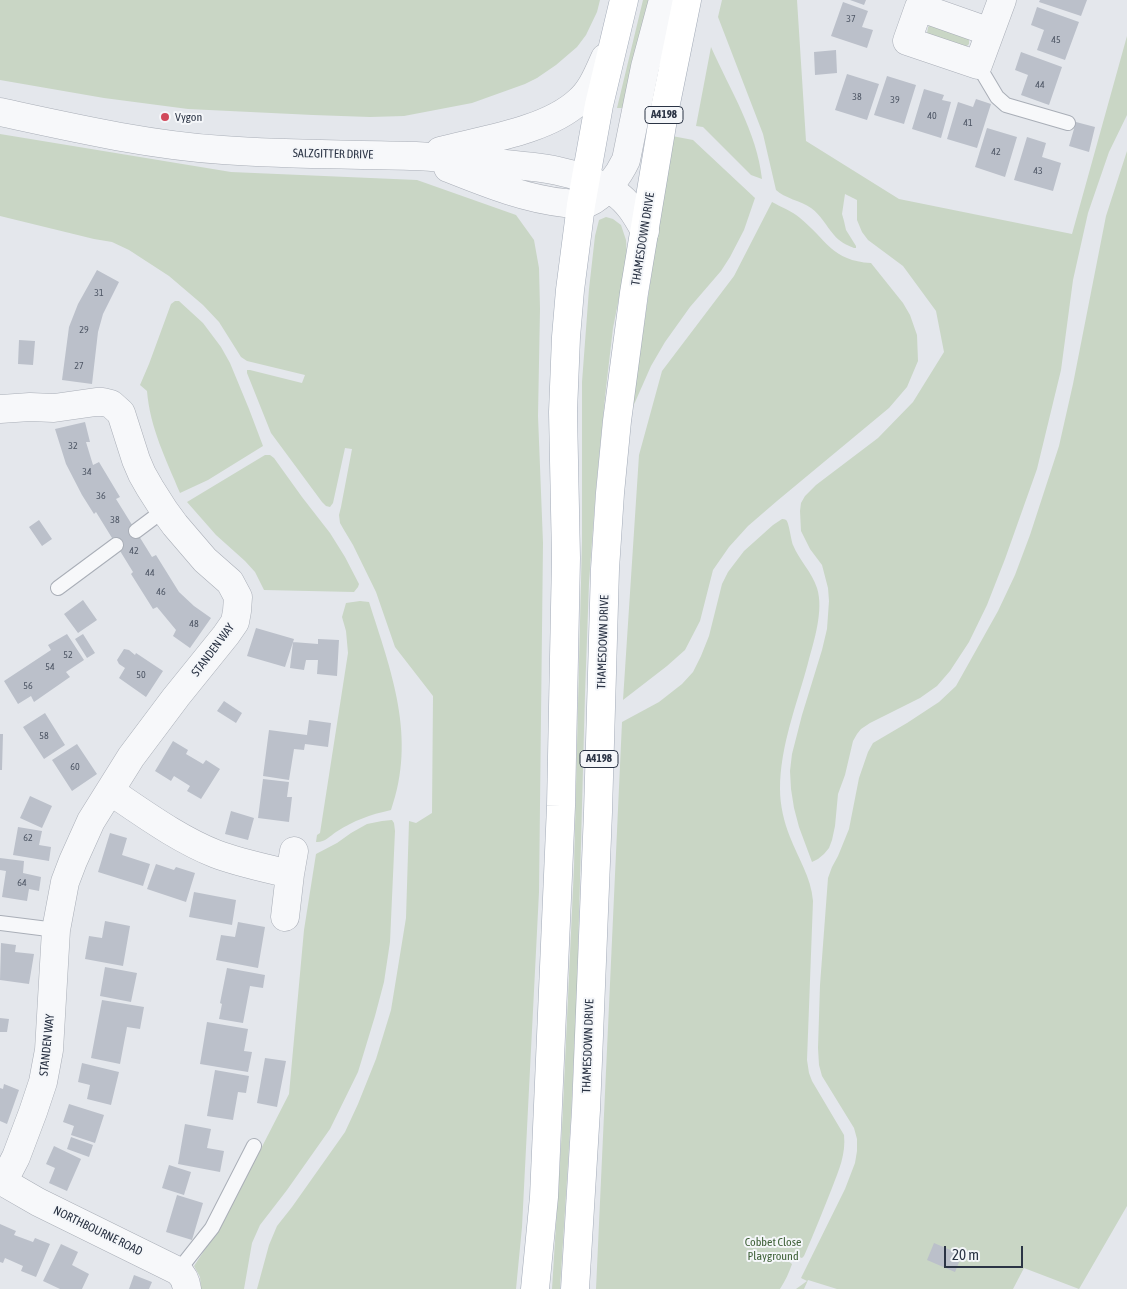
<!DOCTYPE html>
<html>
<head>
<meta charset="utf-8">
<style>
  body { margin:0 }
  #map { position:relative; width:1127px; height:1289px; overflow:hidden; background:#e4e7ec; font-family:"Asap Condensed",sans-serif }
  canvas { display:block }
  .scale { position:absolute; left:944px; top:1246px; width:79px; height:22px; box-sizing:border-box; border:2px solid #2b3445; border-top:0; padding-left:6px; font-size:15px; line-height:18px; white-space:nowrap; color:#2b3445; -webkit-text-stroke:4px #f4f6f9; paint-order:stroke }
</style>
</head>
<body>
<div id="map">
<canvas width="1127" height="1289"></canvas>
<div class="scale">20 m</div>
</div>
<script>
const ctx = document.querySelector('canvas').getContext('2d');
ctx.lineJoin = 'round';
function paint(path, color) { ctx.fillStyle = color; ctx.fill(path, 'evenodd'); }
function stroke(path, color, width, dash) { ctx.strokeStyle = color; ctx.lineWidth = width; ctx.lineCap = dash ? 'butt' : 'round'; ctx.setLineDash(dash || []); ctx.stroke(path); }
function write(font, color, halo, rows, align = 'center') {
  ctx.font = font + ' "Asap Condensed",sans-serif'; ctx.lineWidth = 4; ctx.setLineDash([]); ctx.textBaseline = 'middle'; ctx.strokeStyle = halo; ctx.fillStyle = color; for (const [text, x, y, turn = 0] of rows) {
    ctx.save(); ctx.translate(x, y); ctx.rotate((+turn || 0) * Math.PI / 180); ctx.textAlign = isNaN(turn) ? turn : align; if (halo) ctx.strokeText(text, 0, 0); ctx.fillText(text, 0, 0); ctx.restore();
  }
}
paint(new Path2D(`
  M0 0H600L597 12 586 35 577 47 556 65 537 78 525 84 472 103 404 116 370 117 313 115 188 109 104 98 0 80Z
  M643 0H654L625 108H617Z
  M722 0H797L806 141 899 199 1072 234 1127 36V115L1109 152 1088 213 1073 280 1061 370 1037 469 1005 559 987 605 969 642 950 671 937 686 920 698 870 723 861 729 857 734 853 741 845 775 838 794 835 826 832 840 829 848 824 854 818 859 812 862 799 827 794 808 791 789 790 771 792 754 802 715 822 650 827 629 829 601 828 588 822 565 810 549 801 531 800 511 801 503 805 496 816 485 878 438 913 402 944 352 936 311 903 266 868 240 862 232 857 220V200L845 194 842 214 844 221 846 230 856 246V248H854C846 245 839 241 834 235 826 226 821 215 811 208 801 201 784 198 776 190L763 134 718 17Z
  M931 24 969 38V44L965 48 927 34 928 27Z
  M711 47C730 90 757 132 762 179L751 175 703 127 696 126Z
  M0 134 231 172 417 180 516 215 534 240 539 268 540 309 538 416 543 543 539 892 522 1227 516 1289H257L269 1245 277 1226 292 1207 345 1132 358 1104 376 1059 391 1010 406 918 409 821 416 823 432 813 433 696 395 647 376 592 353 545 344 530 340 523 339 515 341 507 352 449 345 448 333 503 330 507 326 506 322 502 271 433 247 373V370H250L302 383 305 375 247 361 241 357 219 322 203 305 169 276 129 250 112 242 94 239 0 216Z
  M672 136 693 140 755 198 744 230 730 257 721 271 690 307 665 342 651 366 632 409 662 200Z
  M1127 151V1206L1079 1289 1024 1268 1013 1289H837L808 1280 804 1289H796L807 1281 801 1278 845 1189 855 1163 857 1151V1139L854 1128 822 1076 819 1065 818 1048 820 985 828 878 832 867 838 856 849 829 859 778 868 752 873 743 907 723 939 702 956 686 998 611 1015 575 1030 535 1059 446 1073 384 1106 216Z
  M772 202C781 207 792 211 800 218 826 239 832 261 871 263L903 303 910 315 917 335 918 361 907 387 889 408 777 501 748 526 729 547 713 570 700 621 685 650 667 666 623 700 639 455 662 371 734 276Z
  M606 217 613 219 621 225 626 240 627 258 613 328 606 388 596 488 589 583 585 694 577 992 571 1117 560 1289H552L562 1128 574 867 582 541V382L589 289 595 236 599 220Z
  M175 301H179L203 323 221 347 230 363 249 409 263 446 208 480 180 493C166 459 150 428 147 391L140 385 149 364 171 304Z
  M265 455H270L274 458 302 497 330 533 345 557 359 584 358 587 354 592 264 590 255 572 245 561 216 535 187 502Z
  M782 519C783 519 785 519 786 520 789 522 791 540 793 545 799 560 812 572 817 588 824 610 814 641 808 663 797 704 780 746 780 789 780 805 784 822 790 837 798 858 811 877 813 901L807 1060 809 1073 812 1081 844 1135C846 1154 839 1170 832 1188 823 1211 814 1233 804 1256L802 1258C798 1257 795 1253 790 1252L787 1260 792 1264C789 1273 785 1281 780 1289H596L622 722 659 702 682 684 693 672 701 656 709 636 722 584 728 572 744 551 773 525Z
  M360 601 369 602C391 671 417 737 391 810 369 815 355 820 336 832 330 836 324 843 316 842L317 835 320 833 348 653 346 631 342 617 346 603Z
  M392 820 394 823 395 831 390 942 384 982 375 1016 358 1072 330 1129 287 1190 260 1225 252 1243 244 1289H201L200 1277 194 1266 225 1219 289 1094 304 930 316 854 337 843 351 833 367 824 382 821Z`), '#c9d6c5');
paint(new Path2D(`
  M850 0H866L864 5Z
  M1040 0H1087L1081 16 1039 2Z
  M843 2 868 11 862 27 873 30 867 48 831 36Z
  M1037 7 1079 22 1065 60 1037 50 1044 30 1031 25Z
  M836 50 837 73 815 75 814 52Z
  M1021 52 1062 67 1049 105 1021 95 1028 75 1015 70Z
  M847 74 879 84 867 120 835 110Z
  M887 76 916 85 904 124 874 115Z
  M924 89 944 95 942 100 951 102 941 138 912 129Z
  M976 99 991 104 977 148 947 139 958 102 973 107Z
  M1076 122 1095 127 1089 152 1069 146Z
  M987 128 1017 137 1005 177 975 167Z
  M1027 137 1046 143 1042 157 1061 163 1053 191 1014 180Z
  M97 270 119 282 103 314 98 332 92 384 62 380 69 327 78 304Z
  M19 340 35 341 33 365 18 364Z
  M85 422 90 442H86L93 465 99 462 120 497 116 499 152 557 156 555 179 592 194 606 211 618 190 648 173 636 176 630 157 607 153 609 131 574 133 572 96 512 94 514 82 495 66 464 55 429Z
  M39 520 52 539 42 546 29 527Z
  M83 600 97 620 78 633 64 614Z
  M256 628 294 639 285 667 247 656Z
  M67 634 84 660 66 672 70 677 34 702 31 696 18 704 4 681 51 650 48 645Z
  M83 634 95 653 87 658 75 639Z
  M318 639 339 640 337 676 317 674 318 660H306L304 670 290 668 293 642 318 644Z
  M124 649 129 650 135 655 136 653 163 671 146 697 119 678 125 668 119 664 117 660Z
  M224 701 242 713 236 723 217 711Z
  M45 713 65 745 44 759 23 727Z
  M309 720 331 723 328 747 305 744 304 750 294 749 289 780 263 776 269 730 307 735Z
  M0 734H3L2 770H0Z
  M173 741 188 750 186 754 203 764 206 760 220 769 201 799 187 791 190 786 174 776 171 781 155 771Z
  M77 744 97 774 72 791 52 760Z
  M263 779 289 782 287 797H292L289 822 258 818Z
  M30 796 52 806 42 828 20 818Z
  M231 811 254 818 248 840 225 834Z
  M18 827 42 831 39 845 51 847 49 861 13 855Z
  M110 833 127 838 122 855 150 864 143 886 98 872Z
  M0 858 24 861 23 873 41 877 39 891 29 889 27 901 2 897 6 871 0 870Z
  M156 864 174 870 176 867 195 873 186 902 147 889Z
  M194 892 236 900 232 925 189 917Z
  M105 921 130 926 123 966 85 959 89 936 102 938Z
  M238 922 265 927 258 968 216 960 221 935 235 937Z
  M1 943 16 945 15 952 34 954 29 984 0 980Z
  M105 967 137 973 131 1002 100 996Z
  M227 968 265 975 263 988 250 986 243 1023 219 1019 222 1004 220 1003Z
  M102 1000 144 1007 140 1029 127 1027 120 1064 91 1058Z
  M0 1018 9 1019 7 1032H0Z
  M207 1022 248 1029 244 1051 252 1052 248 1072 200 1064Z
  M265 1058 286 1061 277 1107 257 1103Z
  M82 1063 119 1072 111 1105 87 1099 90 1085 78 1082Z
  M215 1070 249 1076 246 1093 238 1092 233 1120 207 1116Z
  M4 1084 19 1090 7 1124 0 1121V1088L3 1089Z
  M69 1104 104 1115 95 1143 71 1135 74 1126 63 1122Z
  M185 1124 211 1129 207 1148 224 1151 220 1172 178 1164Z
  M71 1137 93 1145 89 1157 67 1149Z
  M54 1146 81 1159 67 1191 49 1183 55 1168 46 1164Z
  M169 1165 191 1172 184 1195 162 1188Z
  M177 1195 203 1203 192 1240 166 1232Z
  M0 1224 16 1231 14 1235 33 1242 35 1238 50 1244 36 1277 21 1271 23 1266 5 1258 3 1263 0 1262Z
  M934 1243 962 1255 955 1272 927 1260Z
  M61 1244 78 1252 72 1265 89 1274 82 1289H60L43 1281Z
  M134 1275 152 1282 149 1289H129Z`), '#bbc0ca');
const service = new Path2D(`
  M978 65 997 97 1006 105 1068 123
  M136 531 164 510
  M58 588 116 545
  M0 923 56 930
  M178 1271 212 1228 254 1146`);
const minor = new Path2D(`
  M990 32 919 7 907 41 978 65 1002 0
  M0 409 30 407 54 408 96 402H103L111 404 121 413 136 460 142 474 150 488 164 510 175 525 205 560 230 582 238 597 237 611 235 622 226 635 176 697 131 757 91 821 73 861 65 882 56 930 49 1050 43 1082 33 1112 16 1157 3 1182
  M110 791C143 813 178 839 216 854 240 863 265 868 290 874L285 917
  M290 874 294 851
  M0 1180 38 1202 178 1271C184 1276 186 1282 187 1289`);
const tertiary = new Path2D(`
  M0 112C74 128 148 145 223 150 287 155 352 154 416 156 437 157 459 160 480 162 526 166 574 167 615 193 629 202 637 217 645 231
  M440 151C482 140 547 131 579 101 592 90 598 73 605 58
  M448 168C486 183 525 199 565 203 573 204 581 206 588 203 604 196 619 175 626 160L645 67 663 0`);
const primary = new Path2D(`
  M535 1289 544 1197 561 806 566 558 563 412 566 337 570 290 581 205 599 105 624 0
  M575 1289 586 1110 598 812 605 569 610 493 617 421 634 293 664 113 687 0`);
stroke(service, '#a9aeb7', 16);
stroke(minor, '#a9aeb7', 29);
stroke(tertiary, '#a9aeb7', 29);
stroke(primary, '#a3abb8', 29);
stroke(service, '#f7f8fa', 14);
stroke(minor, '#f7f8fa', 28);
stroke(tertiary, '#f7f8fa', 28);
stroke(primary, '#fff', 28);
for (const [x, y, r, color] of [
  [165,117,5,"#d1495b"]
]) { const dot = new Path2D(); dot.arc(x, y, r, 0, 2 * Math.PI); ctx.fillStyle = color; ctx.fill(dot); stroke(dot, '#f4f6f9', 2); }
write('10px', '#4f5766', null, [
  ["37",851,19],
  ["45",1056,40],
  ["44",1040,85],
  ["38",857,97],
  ["39",895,100],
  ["40",932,116],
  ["41",968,123],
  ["42",996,152],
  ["43",1038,171],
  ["31",99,293],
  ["29",84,330],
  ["27",79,366],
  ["32",73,446],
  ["34",87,472],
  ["36",101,496],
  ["38",115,520],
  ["42",134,551],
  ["44",150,573],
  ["46",161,592],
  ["48",194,624],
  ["52",68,655],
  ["54",50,667],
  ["50",141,675],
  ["56",28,686],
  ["58",44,736],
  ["60",75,767],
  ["62",28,838],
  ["64",22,883]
]);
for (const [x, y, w] of [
  [664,115,38],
  [599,759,38]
]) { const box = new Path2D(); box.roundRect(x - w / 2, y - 8.5, w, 17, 4); ctx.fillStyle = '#f4f6f9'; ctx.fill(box); stroke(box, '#2b3445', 1); }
write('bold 11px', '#2b3445', null, [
  ["A4198",664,115],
  ["A4198",599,759]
]);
write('12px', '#2b3445', '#f4f6f9', [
  ["Vygon",175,117]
], 'left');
write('12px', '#2b3445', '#f4f6f9', [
  ["SALZGITTER DRIVE",333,154,1],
  ["THAMESDOWN DRIVE",643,239,-81],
  ["THAMESDOWN DRIVE",603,642,-88],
  ["STANDEN WAY",213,650,-53],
  ["STANDEN WAY",47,1045,-84],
  ["THAMESDOWN DRIVE",588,1046,-88],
  ["NORTHBOURNE ROAD",98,1231,26]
]);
write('12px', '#3f6138', '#f4f6f9', [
  ["Cobbet Close",773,1242],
  ["Playground",773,1256]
]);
</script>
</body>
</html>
